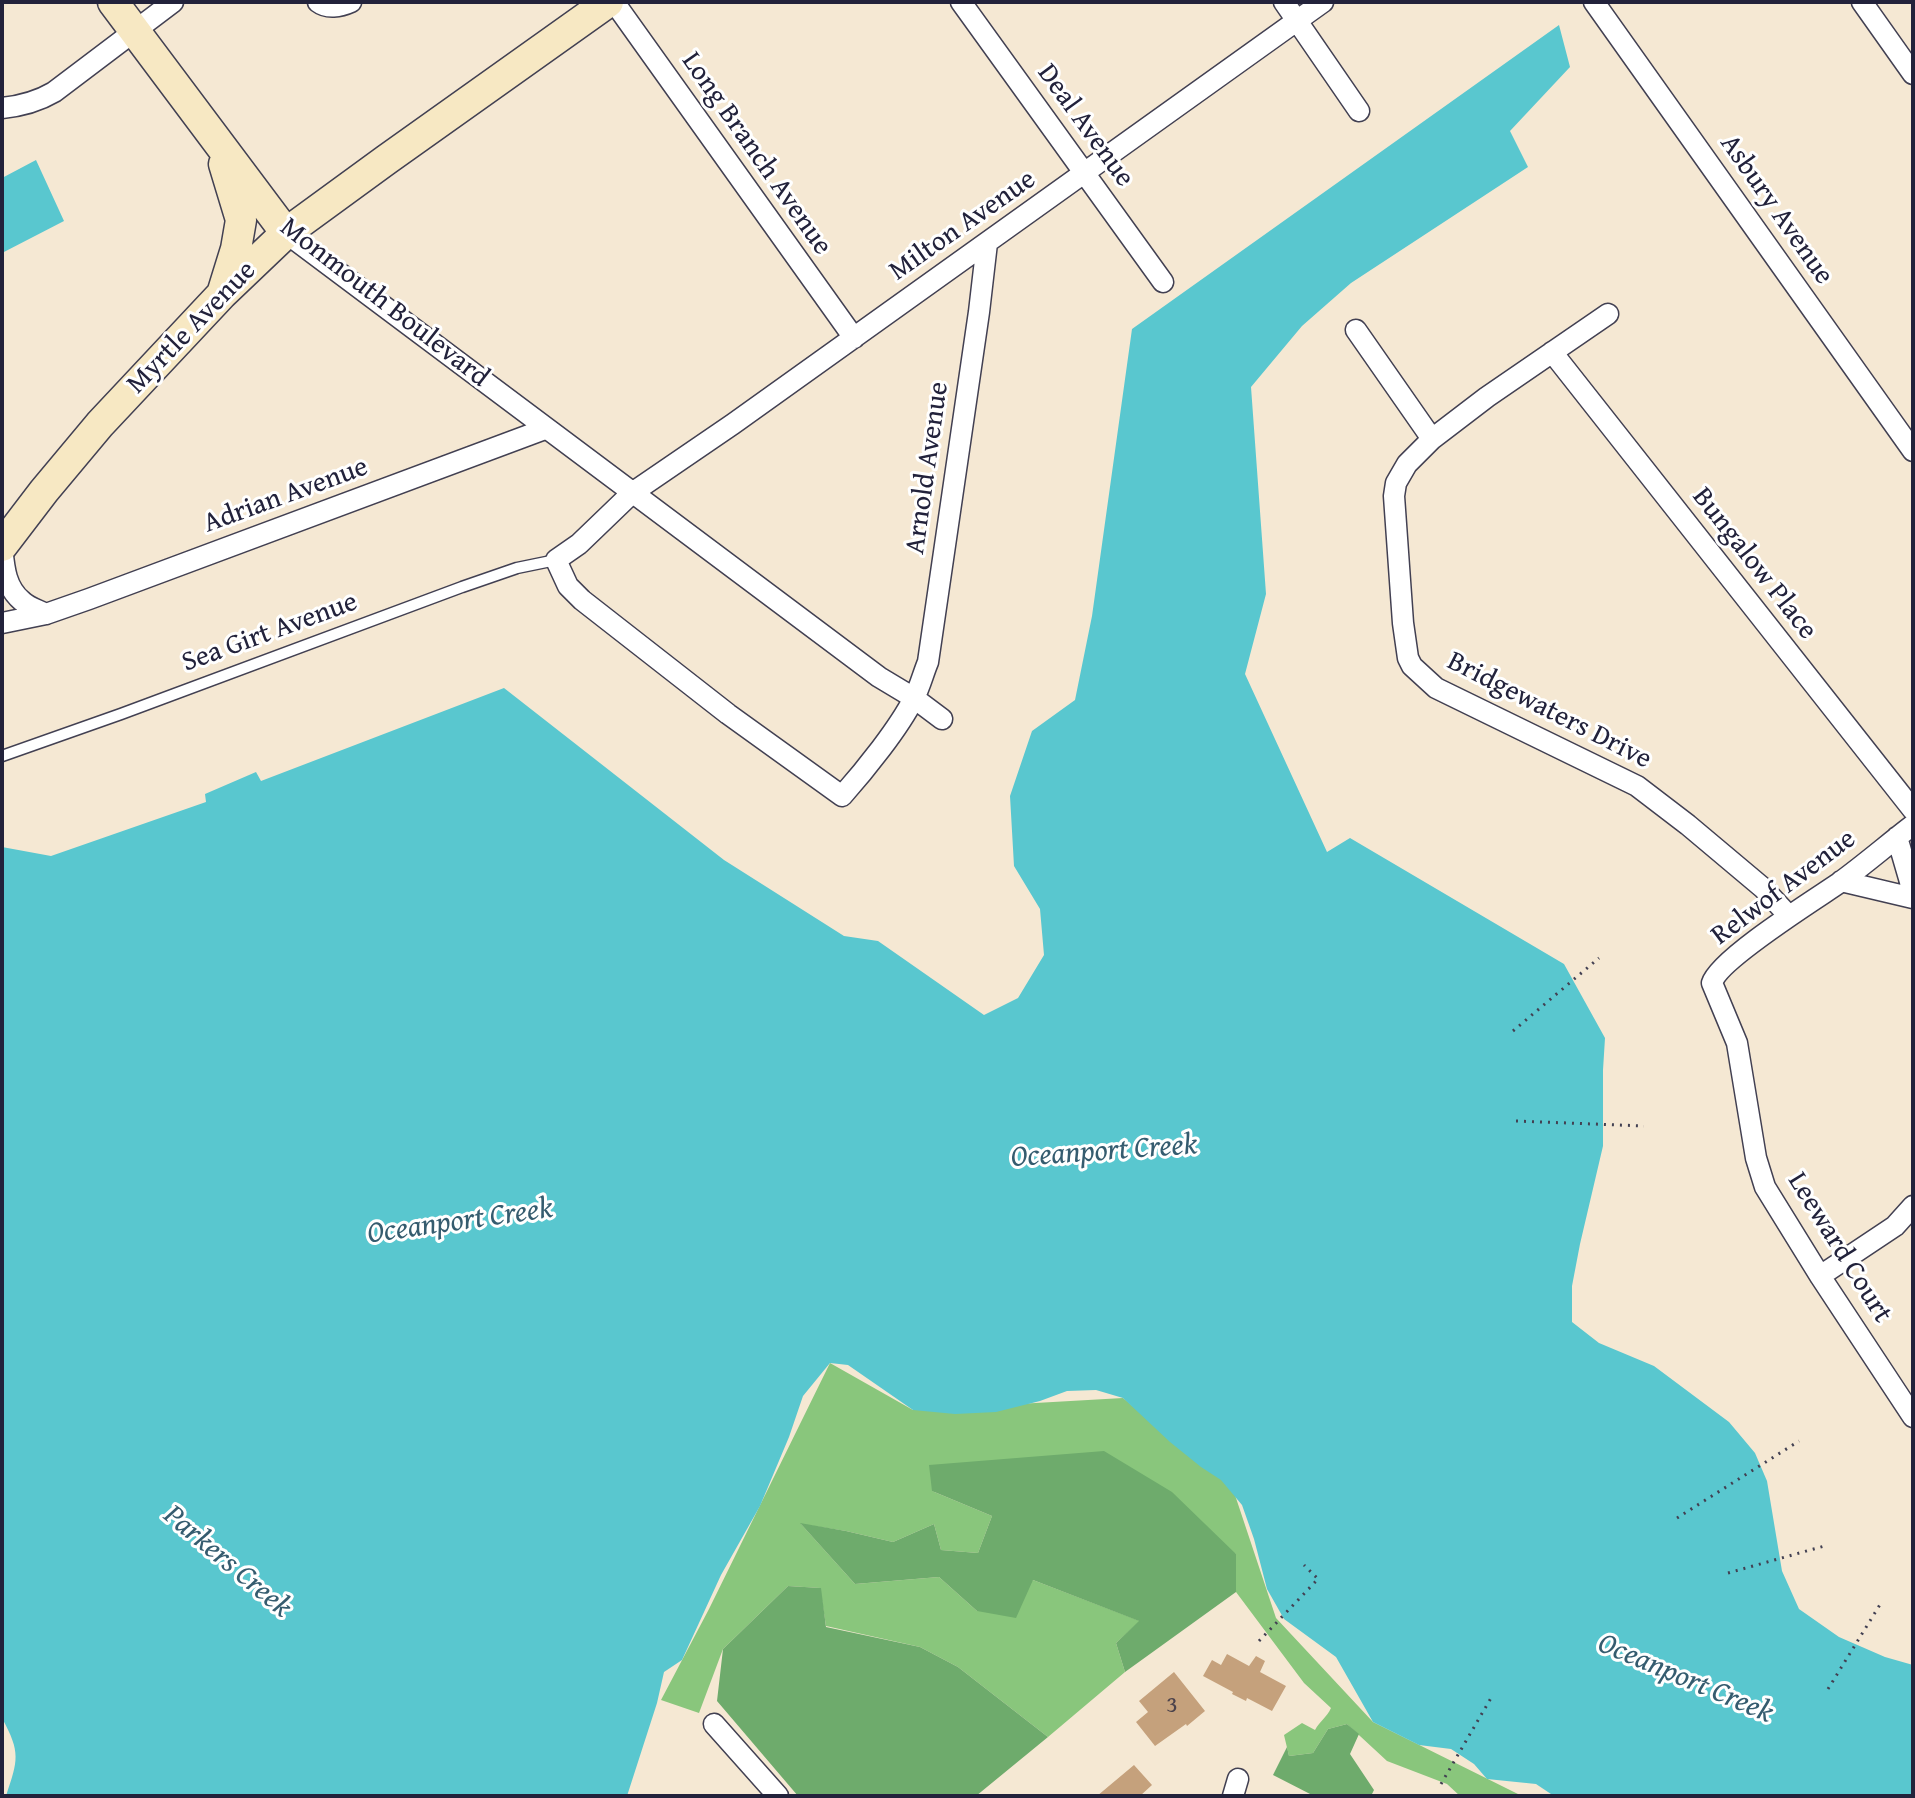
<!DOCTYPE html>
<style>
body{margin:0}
#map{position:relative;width:1915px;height:1798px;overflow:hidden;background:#f5e8d3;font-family:"Gentium Book Plus",serif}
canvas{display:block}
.frame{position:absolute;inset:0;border:4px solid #22223b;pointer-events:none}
</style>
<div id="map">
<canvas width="1915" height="1798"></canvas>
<div class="frame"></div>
</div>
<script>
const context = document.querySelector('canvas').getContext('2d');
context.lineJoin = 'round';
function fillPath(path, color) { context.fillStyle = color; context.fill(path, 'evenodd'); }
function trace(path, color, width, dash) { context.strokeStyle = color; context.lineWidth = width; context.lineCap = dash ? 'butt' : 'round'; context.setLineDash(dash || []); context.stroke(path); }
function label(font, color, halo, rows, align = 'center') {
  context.font = font + ' "Gentium Book Plus",serif'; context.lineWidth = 6; context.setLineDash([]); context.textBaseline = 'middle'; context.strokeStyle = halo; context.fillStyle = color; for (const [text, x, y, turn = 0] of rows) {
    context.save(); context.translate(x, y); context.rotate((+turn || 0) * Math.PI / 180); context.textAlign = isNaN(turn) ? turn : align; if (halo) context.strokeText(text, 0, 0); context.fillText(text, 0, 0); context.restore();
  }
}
fillPath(new Path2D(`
 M830 1363 913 1410 1123 1398 1232 1486 1276 1618 1373 1722 1522 1796H1460L1447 1784 1387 1761 1347 1724 1328 1729 1313 1753 1289 1756 1284 1735 1302 1723 1315 1730C1320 1721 1327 1717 1331 1708L1304 1683 1236 1592V1554L932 1491 992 1516 978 1553 941 1550 934 1524 893 1542 846 1531 801 1524 855 1584 939 1577 977 1611 1033 1580 1140 1621 1116 1643 1125 1672 1048 1737 958 1667 920 1647 826 1626 820 1588 788 1586 723 1649 699 1713 661 1700 709 1609Z`), '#89c67c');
fillPath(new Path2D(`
 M1104 1451 1172 1492 1236 1554V1592L1125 1672 1116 1643 1139 1621 1033 1580 1016 1618 977 1611 939 1577 855 1584 800 1523 846 1531 893 1542 934 1524 941 1550 978 1553 992 1516 932 1491 929 1465Z
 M788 1586 821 1588 826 1627 920 1647 958 1667 1048 1737 976 1796H798L717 1701 723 1649Z
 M1347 1724 1359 1734 1350 1754 1374 1790 1371 1796H1314L1273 1775 1287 1747 1289 1756 1313 1753 1328 1729Z`), '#6eab6c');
fillPath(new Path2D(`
 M1559 25 1570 67 1510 131 1528 167 1351 283 1302 326 1251 387 1266 594 1245 674 1327 852 1350 838 1564 964 1605 1038 1603 1070V1146L1580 1244 1572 1286V1322L1599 1343 1654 1366 1729 1422 1755 1453 1767 1481 1782 1571 1799 1609 1839 1637 1885 1657 1913 1665V1796H1554L1536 1784 1487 1779 1474 1764 1451 1749 1419 1745 1373 1722 1336 1657 1284 1619 1267 1589 1254 1539 1242 1505 1221 1480 1201 1467 1170 1442 1123 1398 1096 1390 1067 1391 1040 1401 996 1412 955 1414 913 1410 848 1365 830 1363 803 1396 789 1437 760 1506 721 1575 682 1660 664 1672 657 1703 627 1796H6C18 1760 21 1753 2 1718V847L51 856 206 802 205 794 256 772 261 781 504 688 724 860 844 936 878 941 984 1015 1018 998 1044 955 1040 909 1014 866 1010 796 1032 731 1075 700 1092 616 1132 329Z
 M36 160 64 221 2 253V178Z`), '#59c7cf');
fillPath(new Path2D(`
 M1227 1654 1249 1666 1256 1656 1265 1661 1260 1672 1286 1686 1272 1711 1247 1698 1246 1701 1232 1694 1233 1692 1203 1676 1212 1660 1221 1665Z
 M1174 1672 1205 1711 1187 1726 1186 1724 1155 1746 1136 1722 1148 1712 1139 1701Z
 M1134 1765 1152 1785 1140 1796H1097Z`), '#c5a17c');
const lane = new Path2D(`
 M2 756 121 714 462 587 517 568 556 560`);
const street = new Path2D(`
 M318 2C327 9 340 7 351 2
 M614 2 854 338
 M961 2 1163 282
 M1284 2 1359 111
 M1594 2 1913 451
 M1862 2 1913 74
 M2 108C22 106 37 102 54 92L173 2
 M286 233 879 677 914 698 942 719
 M987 243 979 312 928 662C923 674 920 687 914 698 899 728 865 770 842 796L728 714 582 600 568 586 556 560 579 544 632 493 733 424 1323 2
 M1608 314 1487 397 1432 439 1407 464 1396 483 1394 496 1403 623 1408 658 1412 666 1436 688 1637 786 1688 825 1763 888 1789 916
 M1356 330 1432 439
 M1552 352 1913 810
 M2 546C4 566 5 587 22 601 28 607 38 610 46 614
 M2 623 46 614 89 599 545 429
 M1913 825C1888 844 1864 865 1839 883 1814 900 1718 960 1712 983L1737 1043 1756 1158 1765 1187 1820 1276 1913 1417
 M1897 837 1913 892
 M1841 881 1913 898
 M1820 1276 1895 1226 1913 1206
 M714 1724 778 1796
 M1233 1796 1238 1779`);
const secondary = new Path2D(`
 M113 2 286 233
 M223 291 236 249 241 220 224 164
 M2 546 44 491 100 424 222 294 286 233 386 160 608 2`);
trace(lane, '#424052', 13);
trace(street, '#424052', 23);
trace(secondary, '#424052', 33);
trace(new Path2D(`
 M1513 1031 1599 958
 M1516 1121 1644 1126
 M1677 1518 1799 1441
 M1728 1573 1828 1545
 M1259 1641 1318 1579 1304 1565
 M1828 1689 1881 1603
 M1441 1784 1491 1698`), '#424052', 3, [2, 6]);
trace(lane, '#fff', 10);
trace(street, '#fff', 20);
trace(secondary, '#f7e8c3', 30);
label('24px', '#4b424b', null, [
 ["3",1172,1706]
]);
label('28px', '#22223b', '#fff', [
 ["Deal Avenue",1085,126,54],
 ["Long Branch Avenue",756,154,55],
 ["Asbury Avenue",1776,210,55],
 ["Milton Avenue",963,226,-35],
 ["Monmouth Boulevard",384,303,38],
 ["Myrtle Avenue",192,328,-46],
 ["Arnold Avenue",928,468,-82],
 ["Adrian Avenue",286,496,-20],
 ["Bungalow Place",1754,564,52],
 ["Sea Girt Avenue",270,633,-20],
 ["Bridgewaters Drive",1549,711,27],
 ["Relwof Avenue",1784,888,-37],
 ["Leeward Court",1839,1248,58]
]);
label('italic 30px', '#355c6f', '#fff', [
 ["Oceanport Creek",1104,1152,-4],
 ["Oceanport Creek",460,1222,-8],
 ["Parkers Creek",227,1562,40],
 ["Oceanport Creek",1685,1679,23]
]);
</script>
